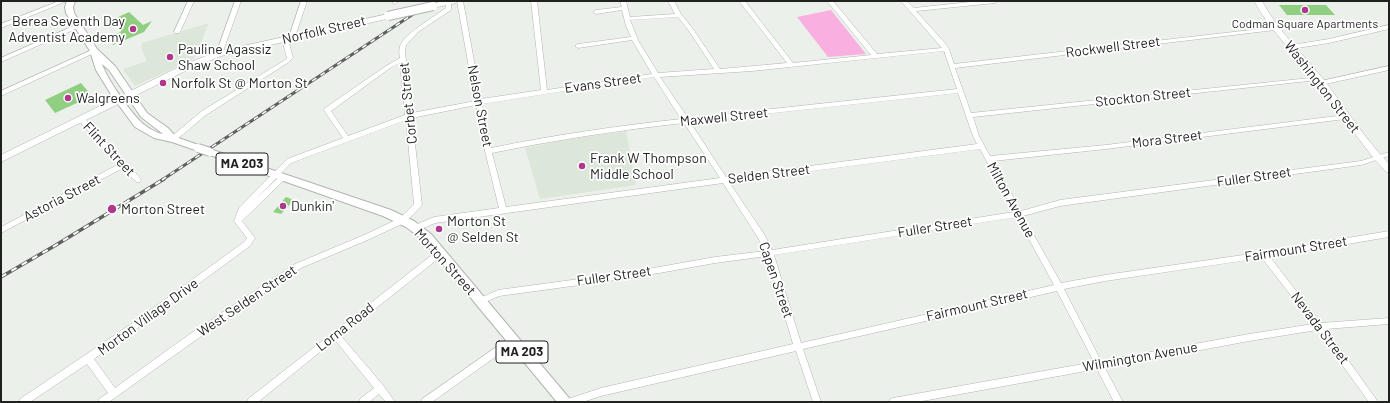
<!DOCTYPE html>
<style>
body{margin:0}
#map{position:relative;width:1390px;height:403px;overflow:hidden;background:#ebf0ea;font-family:Barlow,sans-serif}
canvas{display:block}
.frame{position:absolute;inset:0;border:2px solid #1f211f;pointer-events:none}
</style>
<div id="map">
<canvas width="1390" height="403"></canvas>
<div class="frame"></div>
</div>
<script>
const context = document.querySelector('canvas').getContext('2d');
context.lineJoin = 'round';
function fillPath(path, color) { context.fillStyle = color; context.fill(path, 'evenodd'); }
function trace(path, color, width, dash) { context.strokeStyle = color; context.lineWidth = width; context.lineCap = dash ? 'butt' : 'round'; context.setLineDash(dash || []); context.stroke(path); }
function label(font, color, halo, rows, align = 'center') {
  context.font = font + ' Barlow,sans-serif'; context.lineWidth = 3.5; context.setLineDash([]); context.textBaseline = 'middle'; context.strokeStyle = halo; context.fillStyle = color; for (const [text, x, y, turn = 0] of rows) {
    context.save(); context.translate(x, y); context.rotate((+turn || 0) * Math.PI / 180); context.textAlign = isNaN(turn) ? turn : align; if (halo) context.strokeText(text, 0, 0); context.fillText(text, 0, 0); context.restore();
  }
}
fillPath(new Path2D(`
 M209 23 194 59 135 86 123 69 147 61 141 48 142 43Z
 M626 131 636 185 540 199 525 148 564 140Z`), '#dce6d9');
fillPath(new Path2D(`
 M831 10 866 54 828 57 797 17Z`), '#f9b0e0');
fillPath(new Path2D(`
 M1279 5H1326L1335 15H1287Z
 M129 12 143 25 152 21 144 32 113 45 108 37 121 32 114 19Z
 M81 83 92 96 55 113 45 100Z
 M286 197 294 200 281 214 273 212Z`), '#90ce81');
const minor = new Path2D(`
 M59 1H67L1 28V24Z
 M188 1H194L180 32 179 33H175L174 32Z
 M235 1H241L222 54 219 56 217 55 216 54Z
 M301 1H307L295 37 292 39 290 38 289 37Z
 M392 1H398V2L395 4 393 3Z
 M446 1 451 2V10L418 32 406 45 405 52 412 113 475 101 457 1H463L481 99 541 90 531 1H537L547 90 652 74 632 40 578 48 575 46 578 44 631 37 626 26 622 10 596 14 593 12 596 10 622 7 620 1H626L630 17 675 14 668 1H674L681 14 693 29 720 69 787 63 739 1H745L793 63 871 55 827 1H833L877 54 942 48 901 1H907L914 8 979 1H998L995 3 916 11 944 42 949 49 954 64 1277 27V29L1275 30 955 68 971 113 1320 77 1321 78 1318 80 973 117 979 136 990 156 1106 145 1345 115H1347L1348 117 1345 119 1106 149 993 161 1021 211 1060 200 1361 161 1389 152V156L1361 165 1060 206 1023 216 1061 283 1105 275 1264 252 1389 231V237L1270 257 1321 323 1389 318V324L1326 329 1378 402H1369L1317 330 1249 341 1105 368 1123 402H1114L1097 369 917 402H889L890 399 893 398 1094 362 1057 291 803 349 821 402H813L796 351 601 396 583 402H567L568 399 601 388 793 344 767 256 715 263 631 278 499 296 481 304 478 303 477 301 478 299 498 290 631 272 715 257 765 251 758 238 723 183 435 223 419 230H413L412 228 413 226 434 217 499 208 485 151 476 105 412 118 422 205 406 222 370 239 301 268 193 342 109 402H98L99 399 108 393 87 364 30 402H19L20 399 134 322 244 242 247 238 234 221 239 208 287 159 343 138 325 112 324 110 325 108 386 66 400 58C399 54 399 50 400 46 404 34 435 16 446 8ZM678 17 689 31 714 69 658 73 639 42 630 20ZM944 51 957 89 688 118 660 77 752 71ZM400 63 405 115 348 136 331 111 390 68ZM654 77 681 119C617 126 554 135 491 148L482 104ZM958 93 973 136 977 144 726 177 690 122ZM406 120 414 204 400 218 364 235 295 264 187 336 115 388 94 359 167 307 250 246 255 238 242 221 285 179 286 177 285 175H281L257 198 291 163ZM684 123 720 178 506 207 492 153C555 140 620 130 684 123ZM980 149 1014 212 772 250 764 234 729 182ZM1017 217 1054 285 801 343 774 255ZM1262 258 1313 324 1249 334 1101 361 1064 289 1105 281Z
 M78 24 81 26 80 27 1 62V58Z
 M1389 25V29L1329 43 1291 49 1288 47 1291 45 1329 39Z
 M285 37 288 39 293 58 289 62 206 115 175 141H171L170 139 171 137 202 111 285 60 287 58 282 39Z
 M94 49 96 50V52L1 96V91Z
 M1389 66V70L1321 85 1318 83 1321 81Z
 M79 117H83L140 178 141 180 140 182H136L123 168 1 233V227L119 164 79 121 78 119Z
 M440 250 443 251 444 253 443 255 341 336 383 385 395 402H386L379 394 369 402H359L360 399 374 388 335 340 258 402H247L248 399 437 251Z
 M512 336 515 337 516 340 515 343 432 402H421L422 399Z`);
const major = new Path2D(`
 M445 1H458L456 3 433 8 429 6 430 4Z
 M1254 1H1262C1278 31 1303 54 1324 80 1346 108 1364 138 1389 164V173L1386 172C1361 145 1342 114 1319 85 1298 57 1272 33 1254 1Z
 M388 14 392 16 391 18 221 56 187 70 1 162V155L181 66 216 52Z`);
const highway = new Path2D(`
 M67 1H75L73 7 74 13 97 49 115 66 147 113 168 128 176 137 201 146 203 148 201 150 198 151 172 142 154 138 135 127 112 96 96 70 90 51 66 13 65 7ZM102 64 109 70 141 117 163 134C156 133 146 127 141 122 129 110 107 79 102 64Z
 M210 149 391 210 414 221 431 234 569 398 571 402H557L423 240 406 227 383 216 207 154 205 152Z`);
trace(minor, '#b0b5af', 1);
trace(major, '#b0b5af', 1);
trace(highway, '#b0b5af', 2);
fillPath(minor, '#fff');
fillPath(major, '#fff');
fillPath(highway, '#fff');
const railFar1 = new Path2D(`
 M162 180 433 1`);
const rail = new Path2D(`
 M1 277 56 245 164 179`);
trace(railFar1, '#5e615d', 3);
trace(rail, '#5e615d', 3.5);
trace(railFar1, '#fff', 1.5, [5]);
trace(rail, '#fff', 2, [6]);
const majorBridge = new Path2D(`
 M388 16 433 6`);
const highwayBridge = new Path2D(`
 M198 148 210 152`);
trace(majorBridge, '#b0b5af', 10, []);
trace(highwayBridge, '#b0b5af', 10, []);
trace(majorBridge, '#fff', 8);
trace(highwayBridge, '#fff', 8);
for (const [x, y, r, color] of [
 [1305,10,4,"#af388f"],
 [133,29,4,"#af388f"],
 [170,57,4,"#af388f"],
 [163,83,4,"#af388f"],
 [68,98,4,"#af388f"],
 [582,166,4,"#af388f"],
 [283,206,4,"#af388f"],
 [112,209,5,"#af388f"],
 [439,229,4,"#af388f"]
]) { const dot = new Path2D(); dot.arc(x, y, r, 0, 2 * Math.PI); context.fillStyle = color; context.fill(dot); trace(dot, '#fff', 1.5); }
label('12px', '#1f211f', '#fff', [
 ["Codman Square Apartments",1305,24]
]);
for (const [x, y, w] of [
 [242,164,52],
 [522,352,52]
]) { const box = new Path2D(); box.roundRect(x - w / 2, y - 11, w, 22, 3); context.fillStyle = '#fff'; context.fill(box); trace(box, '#1f211f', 1); }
label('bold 13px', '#1f211f', null, [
 ["MA 203",242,164],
 ["MA 203",522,352]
]);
label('14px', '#1f211f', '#fff', [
 ["Berea Seventh Day",125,21,"right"],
 ["Adventist Academy",125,37,"right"],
 ["Pauline Agassiz",178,49],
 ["Shaw School",178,65],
 ["Norfolk St @ Morton St",171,83],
 ["Walgreens",76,98],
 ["Frank W Thompson",590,158],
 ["Middle School",590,174],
 ["Dunkin'",291,206],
 ["Morton Street",121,209],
 ["Morton St",447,221],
 ["@ Selden St",447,237]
], 'left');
label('14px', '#1f211f', '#fff', [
 ["Norfolk Street",324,30,-13],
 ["Rockwell Street",1113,47,-7],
 ["Evans Street",603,83,-8],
 ["Washington Street",1322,87,52],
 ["Stockton Street",1143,97,-6],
 ["Corbet Street",408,103,-96],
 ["Nelson Street",480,106,79],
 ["Maxwell Street",724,117,-6],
 ["Mora Street",1167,139,-7],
 ["Flint Street",109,149,47],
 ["Selden Street",769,174,-7],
 ["Fuller Street",1254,177,-8],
 ["Astoria Street",62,198,-28],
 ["Milton Avenue",1011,200,61],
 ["Fuller Street",935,227,-9],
 ["Fairmount Street",1296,249,-9],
 ["Morton Street",445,262,48],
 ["Fuller Street",614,276,-8],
 ["Capen Street",776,280,71],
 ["West Selden Street",247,301,-34],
 ["Fairmount Street",977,305,-13],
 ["Morton Village Drive",148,317,-36],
 ["Lorna Road",345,327,-38],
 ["Nevada Street",1320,328,53],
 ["Wilmington Avenue",1140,357,-10]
]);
</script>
